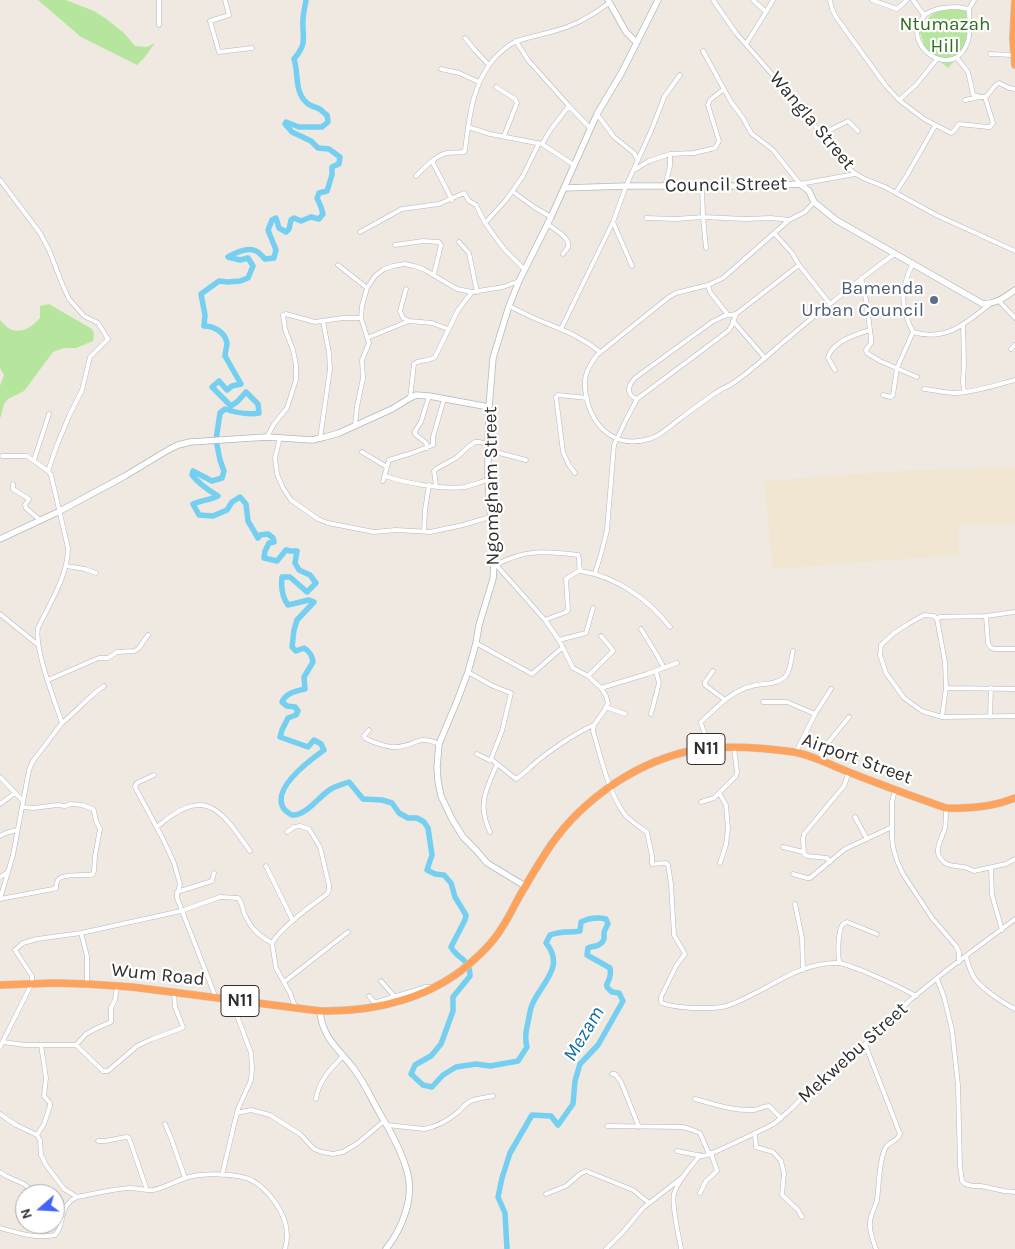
<!DOCTYPE html>
<style>
body{margin:0}
#map{position:relative;width:1015px;height:1249px;overflow:hidden;background:#efe9e1;font-family:Karla,sans-serif}
canvas{display:block}
.north{position:absolute;left:15px;top:1184px;width:50px;height:50px;box-sizing:border-box;background:#fff;border:1px solid #ababab;border-radius:50%;rotate:251deg;font-size:14px;font-weight:700;line-height:20px;text-align:center;color:#2e2e2e}
.north::after{content:'';display:block;margin:auto;width:18px;height:22px;background:#4264fb;clip-path:polygon(50% 0,100% 100%,50% 72%,0 100%)}
</style>
<div id="map">
<canvas width="1015" height="1249"></canvas>
<div class="north">N</div>
</div>
<script>
const context = document.querySelector('canvas').getContext('2d');
context.lineJoin = 'round';
function fillPath(path, color) { context.fillStyle = color; context.fill(path, 'evenodd'); }
function trace(path, color, width, dash) { context.strokeStyle = color; context.lineWidth = width; context.lineCap = dash ? 'butt' : 'round'; context.setLineDash(dash || []); context.stroke(path); }
function label(font, color, halo, rows, align = 'center') {
  context.font = font + ' Karla,sans-serif'; context.lineWidth = 4.5; context.setLineDash([]); context.textBaseline = 'middle'; context.strokeStyle = halo; context.fillStyle = color; for (const [text, x, y, turn = 0] of rows) {
    context.save(); context.translate(x, y); context.rotate((+turn || 0) * Math.PI / 180); context.textAlign = isNaN(turn) ? turn : align; if (halo) context.strokeText(text, 0, 0); context.fillText(text, 0, 0); context.restore();
  }
}
fillPath(new Path2D(`
 M1015 467V524L958 525 959 555 773 569 764 481 911 470Z`), '#f0e6d1');
fillPath(new Path2D(`
 M38 0H66L94 11 105 18 123 32 135 46 147 47 155 43 144 58 137 65 81 37Z
 M957 7 966 9 968 39 963 51 948 68 926 50 918 27 939 9Z
 M49 304 92 329 94 334 93 341 76 348H64L53 352 24 391 8 399 4 404 0 419V386L4 375 0 368V320C3 323 6 327 10 329 22 334 32 327 40 318V306Z`), '#b6e59e');
trace(new Path2D(`
 M306 0C305 7 303 14 303 20 302 39 308 42 294 59 299 74 294 92 307 103 311 107 317 107 321 110 323 112 325 114 327 115L328 122 322 127H299L286 122 285 124 292 132 311 141 318 148 329 149 340 157 339 164 332 167V175L327 191 319 193 317 198 321 207 323 214 319 219 311 217 301 221 294 218 291 220 289 229 286 232 279 228 276 218 272 220 268 230 276 250 274 258 265 259C262 256 259 252 256 251 248 247 235 253 228 257L240 260 248 258 253 266 248 278 240 281 228 282 219 281 201 294 205 315 204 326C214 326 225 332 227 343 227 347 225 352 225 356L241 384 232 386 227 390 219 381 212 387 231 406 238 401 246 392 258 404 259 413C247 415 237 413 225 409L220 413 216 440 220 460 224 471 222 478 212 481 193 471 192 475C199 484 208 490 218 496 210 500 202 500 193 504L199 515 213 516 227 510 232 502 240 497 246 504 248 521 258 538 260 535 268 534 273 538 274 542 269 543 265 551 264 558 277 561 286 550 290 551H297L295 563 299 570 310 575 316 583 307 592 290 577H282C281 586 282 597 288 605L309 600 314 602 297 620 294 630 292 647 296 651 304 648C310 652 312 655 313 662L304 677 305 689C296 691 286 693 282 702L287 706 295 707 298 711 296 715 288 718 282 730 280 737 308 747 314 740 321 744 324 750C310 760 270 789 284 809 287 812 290 815 293 815 307 815 319 796 331 789 336 786 343 784 349 782L363 799 382 800 392 803 399 813 408 818H417L424 822 428 828 432 855 427 870 435 874 444 875 451 883 455 897 466 915 465 920 451 947C458 960 470 958 470 976L453 997V1011L441 1044 431 1056 415 1065 411 1074 423 1085 432 1087 443 1075 456 1067 476 1064 490 1066 518 1061 527 1047C524 1036 527 1028 529 1017 530 1013 530 1009 532 1005 541 983 566 967 546 943L550 935C561 931 568 933 580 931L581 922C589 918 597 917 606 919L608 924C607 925 604 932 604 933 604 937 605 941 600 944 597 947 592 946 588 948L587 955 610 968C610 970 611 973 610 976 609 984 602 984 612 992L619 993 623 1001 598 1045 580 1064 575 1081 573 1104 558 1125 551 1116 532 1115 510 1153 502 1178 498 1197 505 1213 507 1249`), '#75cff0', 5.5);
const street = new Path2D(`
 M159 0V25
 M225 0 229 15 210 21 219 52 252 48
 M713 0 736 33 798 104 847 167 856 174 865 179 885 187 936 215 1015 251
 M753 0 766 12
 M830 0 832 9 836 17 886 86 899 100 924 119 951 133 953 132 959 124 988 127H990L993 123 985 97
 M872 0 897 9 907 0
 M913 0 924 15
 M957 7 969 9C969 19 971 31 968 41 955 82 905 48 920 23 922 19 923 16 926 14 935 8 946 7 957 7Z
 M969 9 974 0
 M465 38 474 49 489 65
 M516 41 528 60 569 106
 M746 44 766 12 773 0
 M703 51 731 102 743 118 751 133 773 150 800 184 855 174
 M990 54 1013 55
 M957 58 968 72 973 94 975 96H978
 M441 69 459 73 479 82
 M496 87 515 99 517 103 504 136
 M899 100 916 85 937 59
 M965 100 980 97H985C991 94 992 86 999 83L1009 88 1015 89
 M597 114 614 137 634 153 638 160
 M468 127 490 134 542 144 574 165
 M822 134 848 121 858 131
 M542 144 551 129 569 106 590 128
 M432 161 452 200
 M634 170 649 161 670 154 694 153 715 148 719 141 708 105 710 100 724 89
 M416 176C425 167 435 156 447 153 452 152 459 153 464 152L465 150C469 119 472 85 493 60 500 52 508 45 517 41 528 37 540 35 551 32 572 27 592 16 609 3
 M0 180 40 233 49 250 63 286 69 299 84 316 98 323 108 339 90 357 82 390 69 416 57 445 48 471
 M665 186 670 166V154
 M702 186 703 217 706 248
 M512 191 534 207 551 217
 M896 192 907 175 935 126
 M814 202 805 212 789 220 723 278 708 285 676 293 669 297 597 355C584 372 582 382 588 404 597 432 619 448 649 439 660 436 668 428 677 421 689 412 701 403 714 394 719 390 725 388 730 385 738 380 747 373 754 367 767 357 779 345 792 335 804 324 817 314 830 304 852 286 873 269 896 253
 M646 218 676 219 703 217 746 219 771 218 789 220
 M613 222 632 266
 M485 223 506 200 523 176 539 143
 M547 224C553 228 571 238 568 247 568 248 563 253 563 254
 M360 232 402 209 439 204 464 193 469 201 476 205 485 223 495 237 505 250 525 270
 M459 242 469 253 477 292
 M395 245 423 241 439 242 441 245 434 274
 M913 263C900 289 900 307 913 332 946 342 966 323 990 304
 M338 265 367 288
 M799 265 830 304
 M861 278 866 300 871 337V343L866 350 867 353 880 361 917 377
 M708 285 710 292 728 315
 M406 289 400 311 403 318 409 321 432 323 448 329
 M998 300 1015 318
 M509 306C517 310 525 314 534 318 559 329 578 334 600 352
 M733 321 765 358
 M963 325 964 363 963 382 964 392
 M561 329 613 222 626 186 651 131 662 103 664 97 680 75
 M367 338 409 321
 M1011 349 1015 345
 M835 370 828 358C831 342 856 334 870 330
 M924 389C935 390 946 393 956 393 976 392 996 385 1015 380
 M883 395 891 397 893 395 897 368 913 332
 M410 398 414 364C420 359 428 362 435 357L458 310 472 292 503 287 519 281
 M637 399C626 394 627 387 635 378L712 322 724 316 736 314 799 265 792 253 774 233
 M355 425 357 407 363 378 362 360 369 343 361 318 362 306 367 288 375 276 384 269 393 266 405 264 414 266 423 269 457 289 472 292
 M267 437 274 424 287 408 296 380V365L293 350 285 329 283 315 286 314 315 322 343 318H361
 M280 437 275 458 277 474 283 488 291 500 318 519 328 523 374 532 396 530 430 532 463 525 490 517
 M320 439 330 369 329 353 323 321
 M427 448 426 443 415 434V431L421 422 429 396
 M488 450 526 460
 M362 452 387 467
 M34 460 49 414
 M575 473 569 465 563 452 556 397 558 395 587 398
 M385 476C406 483 442 490 465 487 473 485 480 482 488 480
 M383 481 389 460 412 453 433 445V437L444 399
 M13 484V489L29 499 25 505 26 508 40 520
 M436 486 434 471 436 469 456 458 468 447 475 442H480L488 445
 M424 531 425 510 429 485
 M494 564 498 567 545 620 559 640 573 668 588 676 601 688 606 696 608 703 604 711 594 725 593 731C601 757 607 788 623 812 628 820 638 826 647 832L652 856V864L666 863 668 865 671 884 674 935 685 954 676 966 661 997V1001L662 1003C671 1007 682 1007 692 1008 703 1008 715 1009 726 1006 764 994 797 961 839 963 846 964 854 968 861 970 880 978 898 986 916 996
 M496 565C524 549 547 551 578 555 581 560 577 566 581 571 617 577 648 599 670 627
 M66 566 85 569 96 573
 M595 573 601 554 607 530 614 445 626 420 637 399 653 387 712 343 729 330 732 325 736 314
 M1015 612 986 616 940 617 937 619 934 616 924 615 908 624 894 633 881 645 880 655 886 673 904 698 922 711 942 717 1015 716
 M0 614 37 644
 M986 616 988 643 990 647 994 649H1015
 M937 619 945 662 946 688 942 717
 M545 620 566 612 568 610 566 579 580 570
 M641 629 657 655 664 668
 M559 640 586 633 593 608
 M476 643 532 674 563 647
 M713 671 705 682V685L725 700
 M468 672 493 686 511 693 502 731 491 759
 M588 676 613 651 612 649 601 636
 M48 680 94 660 99 658H108L117 652 135 651 139 648 148 635
 M601 688 647 674 677 663
 M946 688 1015 689
 M763 702H787L815 714
 M606 707 625 714
 M651 714 659 683 656 671
 M990 717 991 688
 M62 723C77 711 88 697 104 686
 M369 730 364 736 365 738C372 742 389 748 396 747 417 746 416 734 439 744
 M712 748C709 741 701 728 701 722 716 708 731 691 752 686 763 683 776 685 785 677 791 671 791 658 793 651
 M796 752 815 714 831 689
 M477 754 489 760 491 759 516 779C523 775 528 769 534 764 549 751 575 733 594 725
 M818 760 827 744 849 717
 M154 775 137 783 135 786 136 789 163 839 174 863 180 884C180 889 176 892 177 898L216 998
 M0 777 23 801
 M895 790 892 802V837L893 847 897 861 903 874 932 918 956 946 959 952V962
 M719 793 726 805 728 828 726 845 720 863
 M701 802 714 798 736 776 737 772 734 748
 M0 804 15 793
 M946 808C946 815 946 822 945 828 941 842 930 854 947 864 952 866 957 866 963 867 967 867 970 870 974 871L1006 864 1015 859
 M855 817 867 839
 M157 827C206 785 220 809 250 851
 M287 832 294 827 300 826 309 829 320 847 329 885V890L327 894C311 906 282 926 272 943L276 968 290 993 296 1009
 M490 832C477 804 486 790 497 764
 M0 836 6 833 17 830
 M783 847 803 852
 M830 862 827 858 807 856 804 854 803 839 804 834 844 786 849 772
 M266 866 293 921
 M991 868 992 895 1002 930
 M793 874 807 878H810L845 849 892 827
 M0 877 8 872
 M177 892 212 881 214 873
 M0 899 13 855 29 770 33 761 62 723C55 702 34 648 38 628 50 603 68 575 68 548L51 475 48 471 27 456H2
 M0 899 53 889 56 888C56 886 56 883 58 880 61 874 83 875 90 875L93 874 94 871 95 856 100 829 96 821 94 811 93 809 82 805 71 804 65 806 57 805 34 808 22 807
 M795 904 802 938 803 970
 M81 933 87 956V984
 M966 957C968 963 970 970 973 976 979 987 1003 1003 1015 1009
 M840 963C837 957 838 929 843 924 844 923 846 923 847 922L877 934
 M937 979 944 997 952 1030 958 1085 960 1166 962 1181 965 1184 973 1186H981L1004 1191 1015 1192
 M381 981 394 996
 M284 982 348 932
 M369 996 373 1001 377 1002 426 987H431
 M3 1042 25 1045H76L86 1034 97 1028 111 1022V1008L115 1000 117 986
 M865 1044 900 1134C898 1141 890 1141 886 1147 879 1158 879 1187 877 1200 875 1208 870 1215 870 1223 869 1231 873 1241 876 1249
 M76 1045 103 1071H108L137 1046 152 1039 182 1028 183 1027 175 1007 174 993
 M0 1047 32 983V976L15 950 23 943 37 939 81 933 181 911 220 897 238 898C242 902 242 907 244 913 251 929 258 935 272 943
 M612 1074H615L621 1082 639 1127
 M316 1099C318 1082 331 1068 343 1056
 M695 1099C714 1104 733 1111 754 1110 759 1109 764 1106 769 1106L781 1118
 M237 1113 251 1110 270 1115 300 1134 314 1149 322 1152 333 1154 343 1152 358 1143 384 1121
 M0 1114 16 1125 37 1135
 M165 1124 171 1138 185 1178
 M387 1125 424 1129C436 1127 447 1121 457 1113 461 1110 464 1105 469 1102 476 1098 485 1098 493 1096
 M607 1126 682 1127 690 1129 700 1133 709 1154
 M755 1133 756 1147 773 1152 781 1161 784 1173 782 1195 798 1210 802 1217
 M37 1135 44 1124 50 1106V1103L44 1096 46 1078 41 1045
 M37 1135 40 1140 41 1155 46 1165 64 1189 77 1197
 M98 1141H105L126 1137 129 1138 147 1190
 M677 1151 702 1156 708 1155 728 1146 768 1127 775 1123 791 1109 809 1091 863 1046 910 1000 947 970 1015 919
 M0 1172 6 1176 24 1184 36 1194
 M222 1175 234 1125 238 1109 251 1080 252 1068 251 1053 235 1010 233 1000
 M700 1193 706 1181 717 1171 711 1153
 M546 1194 566 1186 580 1174 586 1171 633 1190 649 1203
 M55 1207 63 1214
 M0 1228C17 1233 37 1239 55 1235 66 1224 57 1207 77 1197 94 1194 112 1189 130 1188 137 1188 145 1191 153 1190 165 1188 177 1180 189 1177 204 1173 240 1173 253 1181 262 1186 269 1194 275 1202 285 1216 290 1232 285 1249
 M606 1249 623 1232 643 1208 684 1176
 M681 1249C679 1236 671 1205 674 1194 678 1180 691 1167 700 1155`);
const secondary = new Path2D(`
 M608 0 626 32 636 42
 M564 188 626 186H762L800 184 809 191 814 202 836 220 983 304C996 304 1005 297 1015 290
 M0 539 58 512 125 476 168 450 178 445 190 442 267 437 312 440 325 437 339 433 392 409 410 398 416 395 429 396 489 407
 M525 886 487 863 476 850 463 837 452 819 441 796 438 781 437 767 439 744 457 701 468 672 476 643 479 625 493 579 494 564 488 480V445L489 407 493 358 509 306 519 281 551 217 597 114 622 72 658 0
 M320 1011C322 1038 339 1049 354 1069 364 1082 371 1098 379 1112 390 1130 401 1150 407 1171 415 1197 402 1229 386 1249`);
const highway = new Path2D(`
 M1015 0 1013 39 1015 65
 M0 985 55 983 87 984 132 987 320 1011C376 1012 434 998 476 958 486 949 496 938 503 926 511 914 517 899 525 887 531 876 538 865 545 854 575 806 628 766 685 752 720 744 759 747 794 752 812 755 833 766 851 773 882 785 914 797 946 808 970 809 993 807 1015 798`);
trace(street, '#b4b7c1', 5);
trace(secondary, '#b4b7c1', 7);
trace(highway, '#c9c9c9', 8);
trace(street, '#fff', 4);
trace(secondary, '#fff', 5.5);
trace(highway, '#ffa35c', 7);
for (const [x, y, r, color] of [
 [934,300,5,"#5c6f8a"]
]) { const dot = new Path2D(); dot.arc(x, y, r, 0, 2 * Math.PI); context.fillStyle = color; context.fill(dot); trace(dot, '#fff', 2); }
for (const [x, y, w] of [
 [706,749,38],
 [240,1001,38]
]) { const box = new Path2D(); box.roundRect(x - w / 2, y - 15.5, w, 31, 4); context.fillStyle = '#fff'; context.fill(box); trace(box, '#2e2e2e', 1); }
label('bold 18px', '#2e2e2e', null, [
 ["N11",706,749],
 ["N11",240,1001]
]);
label('19px', '#2c6e1b', '#fff', [
 ["Ntumazah",945,25],
 ["Hill",945,47]
]);
label('19px', '#2e2e2e', '#fff', [
 ["Wangla Street",812,121,50],
 ["Council Street",726,185,-1],
 ["Ngomgham Street",492,486,-91],
 ["Airport Street",857,759,20],
 ["Wum Road",158,975,6],
 ["Mekwebu Street",853,1053,-42]
]);
label('19px', '#4e5e75', '#fff', [
 ["Bamenda",924,289],
 ["Urban Council",924,311]
], 'right');
label('italic 20px', '#0d6fa3', '#fff', [
 ["Mezam",584,1034,-59]
]);
</script>
